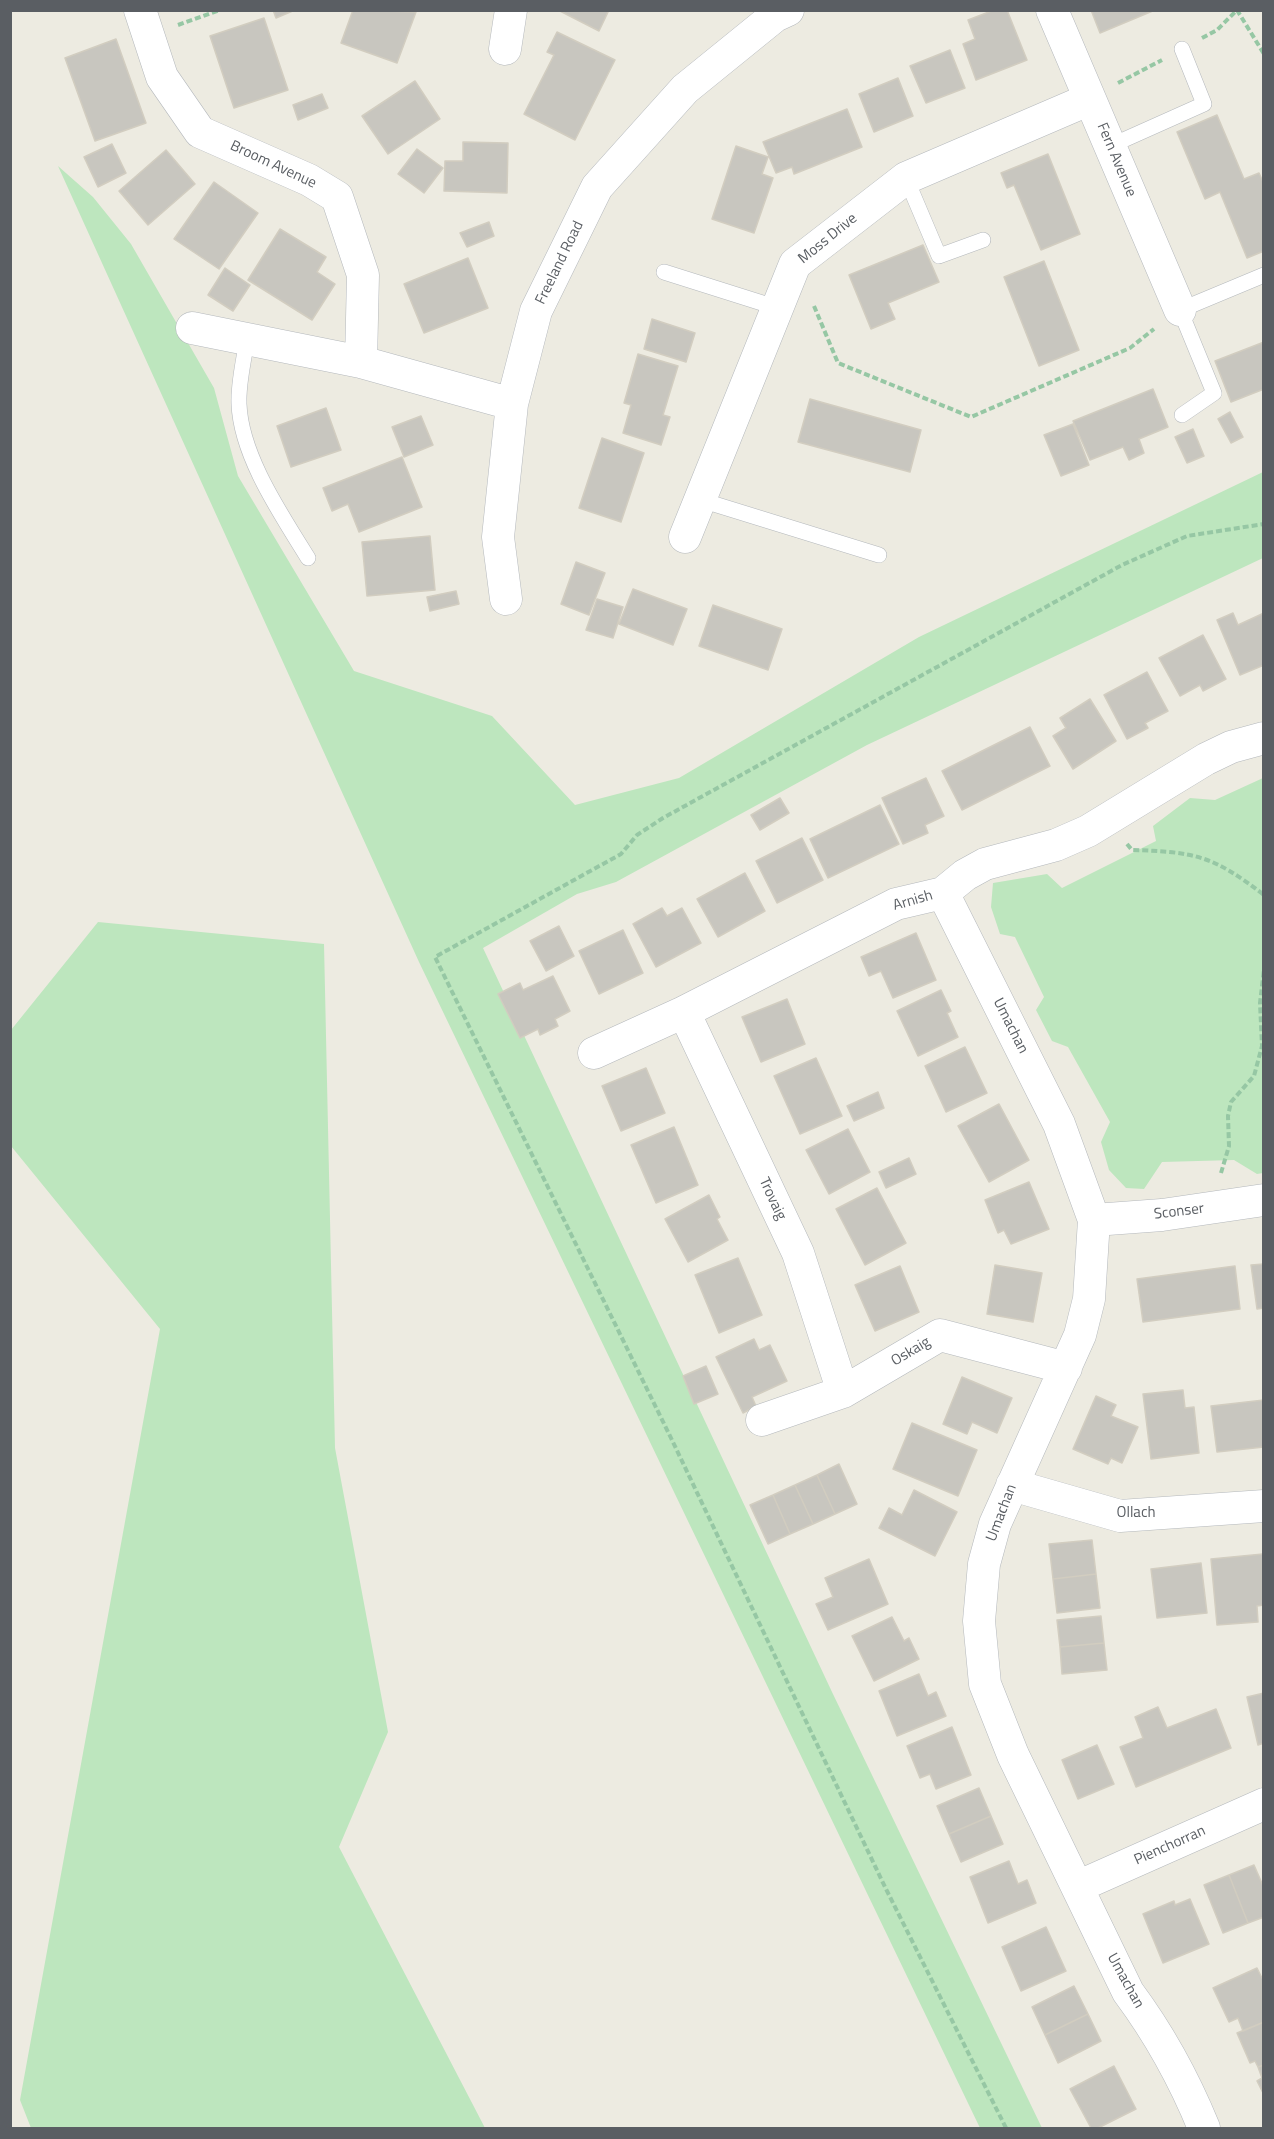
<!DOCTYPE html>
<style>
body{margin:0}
#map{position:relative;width:1274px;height:2139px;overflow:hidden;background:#edebe1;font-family:"Titillium Web",sans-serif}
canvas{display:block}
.frame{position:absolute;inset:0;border:12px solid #5a5e63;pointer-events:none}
</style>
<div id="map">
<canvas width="1274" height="2139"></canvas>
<div class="frame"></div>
</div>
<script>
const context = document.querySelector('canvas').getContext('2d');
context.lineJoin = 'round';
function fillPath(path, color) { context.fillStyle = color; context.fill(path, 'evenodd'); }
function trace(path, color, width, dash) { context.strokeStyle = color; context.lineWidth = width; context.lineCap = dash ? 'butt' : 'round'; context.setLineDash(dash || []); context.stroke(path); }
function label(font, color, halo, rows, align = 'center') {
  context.font = font + ' "Titillium Web",sans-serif'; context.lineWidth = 6; context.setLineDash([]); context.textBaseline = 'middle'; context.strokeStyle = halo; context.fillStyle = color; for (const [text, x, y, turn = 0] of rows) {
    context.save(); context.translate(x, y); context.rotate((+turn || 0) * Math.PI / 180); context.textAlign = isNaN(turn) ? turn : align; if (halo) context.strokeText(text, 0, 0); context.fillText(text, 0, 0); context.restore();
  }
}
fillPath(new Path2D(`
 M58 166 93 197 131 244 214 388 238 476 354 671 492 716 575 805 679 778 919 637 1263 472V558L867 745 616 882 577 894 483 948 832 1692 1042 2128H980L419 962Z
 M1263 778V1173L1257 1174 1234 1160 1162 1162 1144 1189 1126 1188 1109 1170 1101 1142 1110 1122 1068 1047 1052 1041 1036 1010 1044 997 1015 937 1000 934 991 907 993 883 1047 874 1062 888 1156 841 1153 826 1190 798 1215 800Z
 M98 922 324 944 335 1448 388 1732 339 1847 485 2128H31L20 2100 160 1329 11 1146V1030Z`), '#bde6be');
const building = new Path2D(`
 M273 10H295L276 18Z
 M353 10 416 12 397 63 341 43Z
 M558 10H609L599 31Z
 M994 10H1007L1027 60 976 80 963 44 975 39 968 20Z
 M1091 10H1155L1100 33Z
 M264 18 288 90 234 108 210 36Z
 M557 32 615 60 575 140 524 114 554 55 547 52Z
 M116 39 146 123 95 141 65 58Z
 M950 50 965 88 926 103 910 66Z
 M898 78 913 116 874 132 859 94Z
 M415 81 440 119 388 154 362 116Z
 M322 94 328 108 298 120 293 105Z
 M847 109 862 147 794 174 792 167 776 173 763 142Z
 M1217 115 1244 179 1259 173 1264 184V251L1247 258 1220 192 1205 199 1177 132Z
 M463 142 508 143 507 193 444 191 445 161H463Z
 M112 144 126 173 98 187 84 157Z
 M736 146 768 157 762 174 773 178 754 233 712 219Z
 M417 149 443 168 424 193 398 174Z
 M166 150 195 184 148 225 119 191Z
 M1048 154 1080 234 1041 250 1014 185 1007 188 1001 173Z
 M214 182 258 213 219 269 174 239Z
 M489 222 494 236 467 247 460 233Z
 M280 229 326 257 317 272 335 284 312 320 248 280Z
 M923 245 939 282 888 303 895 319 871 329 849 275Z
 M468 258 488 308 424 333 404 284Z
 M1044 261 1079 350 1039 366 1004 277Z
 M225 268 250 285 233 311 208 295Z
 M652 319 695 333 686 362 644 349Z
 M1264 342V389L1231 402 1215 361Z
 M638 354 678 366 663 415 670 417 661 445 623 433 631 405 624 403Z
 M1153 389 1168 427 1139 439 1144 453 1129 460 1123 447 1090 460 1073 421Z
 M810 399 921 430 910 472 798 442Z
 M326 408 341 450 291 467 277 426Z
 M1230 412 1243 437 1231 443 1218 419Z
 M421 416 433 445 404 457 392 427Z
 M1073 424 1089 465 1061 476 1044 435Z
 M1193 429 1204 456 1187 463 1175 437Z
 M602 438 644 453 621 522 579 508Z
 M402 457 422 507 359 532 348 504 332 511 323 488Z
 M430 536 435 590 367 596 362 542Z
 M576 562 605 573 589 615 561 604Z
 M633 589 687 609 673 645 619 624Z
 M456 591 459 604 430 611 427 597Z
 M597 599 623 607 613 638 586 630Z
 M713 605 782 629 768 670 699 646Z
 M1233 613 1238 625 1264 613V665L1240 675 1217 620Z
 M1203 635 1226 679 1203 691 1200 685 1180 696 1159 658Z
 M1147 672 1168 711 1145 723 1148 728 1127 739 1104 695Z
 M1090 699 1116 741 1073 769 1053 736 1066 728 1060 718Z
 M1030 727 1050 766 962 810 942 771Z
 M926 778 944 816 925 825 928 833 903 844 882 798Z
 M780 798 789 813 760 830 751 815Z
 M880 805 899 844 828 878 810 839Z
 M802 838 823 880 777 903 756 861Z
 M745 873 765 911 718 937 697 899Z
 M662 908 667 916 682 908 701 943 656 967 633 924Z
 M559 926 574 956 546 971 530 941Z
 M623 930 643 973 599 994 579 951Z
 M916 933 936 980 893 998 881 971 869 976 861 957Z
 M553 976 570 1011 555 1019 558 1026 540 1035 538 1029 520 1038 498 994 520 983 523 990Z
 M941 990 951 1011 947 1013 958 1037 918 1056 897 1011Z
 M787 999 805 1044 761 1062 742 1017Z
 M965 1047 987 1093 946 1112 925 1066Z
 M816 1058 842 1116 800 1134 774 1076Z
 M646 1068 665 1113 621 1131 602 1086Z
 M878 1092 884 1108 854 1121 847 1106Z
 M999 1104 1029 1160 989 1182 958 1126Z
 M674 1127 698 1185 656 1203 631 1145Z
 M848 1129 870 1172 829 1194 806 1150Z
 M909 1158 916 1174 886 1188 879 1172Z
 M1029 1182 1049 1229 1011 1244 1004 1230 998 1233 985 1200Z
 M877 1188 906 1243 865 1265 836 1209Z
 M709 1195 720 1217 717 1219 728 1240 688 1262 665 1219Z
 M738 1258 762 1315 719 1333 695 1275Z
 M1264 1264V1308L1257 1309 1251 1265Z
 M995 1265 1042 1273 1033 1322 987 1314Z
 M900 1266 919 1312 875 1331 855 1285Z
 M1235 1266 1240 1309 1143 1322 1137 1279Z
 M754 1339 759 1350 770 1345 787 1381 752 1397 756 1406 743 1413 716 1357Z
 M706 1366 718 1394 694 1404 683 1376Z
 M962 1377 1012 1398 997 1433 972 1422 967 1434 943 1424Z
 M1183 1390 1185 1408 1194 1407 1199 1453 1151 1459 1143 1394Z
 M1096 1396 1116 1405 1111 1416 1138 1427 1122 1463 1111 1458 1108 1464 1073 1449Z
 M1264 1400V1447L1217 1452 1211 1406Z
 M912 1423 977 1450 958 1496 893 1469Z
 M839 1464 857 1504 835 1514 817 1475Z
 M817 1475 835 1514 813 1524 795 1485Z
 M795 1485 813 1524 790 1534 773 1495Z
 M914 1490 957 1512 935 1556 879 1528 889 1508 902 1515Z
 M773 1495 790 1534 768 1544 750 1505Z
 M1092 1540 1096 1574 1053 1579 1049 1544Z
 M1263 1554 1264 1605 1257 1606 1258 1622 1217 1625 1211 1559Z
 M869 1559 888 1604 828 1630 816 1604 833 1597 825 1578Z
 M1201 1563 1207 1613 1157 1618 1151 1569Z
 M1096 1574 1100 1608 1057 1613 1053 1579Z
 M1101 1616 1104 1643 1060 1647 1057 1620Z
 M892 1617 904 1641 909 1638 919 1659 874 1681 852 1636Z
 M1104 1643 1107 1670 1062 1674 1060 1647Z
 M919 1674 928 1696 936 1692 946 1716 897 1736 879 1691Z
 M1264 1693V1743L1258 1745 1247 1697Z
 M1158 1707 1167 1728 1216 1709 1231 1748 1136 1787 1120 1747 1143 1738 1135 1717Z
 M952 1727 971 1775 936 1789 930 1774 920 1778 907 1746Z
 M1097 1745 1114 1784 1078 1799 1062 1760Z
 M979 1788 991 1816 949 1834 937 1806Z
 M991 1816 1003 1844 961 1862 949 1834Z
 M1009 1861 1018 1884 1027 1880 1036 1903 988 1923 970 1877Z
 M1254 1865 1264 1888V1917L1248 1923 1229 1875Z
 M1229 1875 1248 1923 1223 1933 1204 1885Z
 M1190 1899 1209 1944 1163 1963 1143 1914 1174 1901 1175 1905Z
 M1046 1927 1066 1971 1021 1991 1002 1947Z
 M1257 1968 1264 1982V2022L1243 2031 1238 2018 1229 2022 1213 1988Z
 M1074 1986 1088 2014 1045 2035 1032 2007Z
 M1088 2014 1101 2041 1058 2063 1045 2035Z
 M1264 2022V2065L1258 2067 1255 2061 1250 2063 1237 2033Z
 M1264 2065V2095L1257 2081 1262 2078 1258 2067Z
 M1114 2066 1136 2109 1098 2128H1091L1070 2089Z`);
fillPath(building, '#c8c6bf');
trace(building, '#d2cdc0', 1.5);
const service = new Path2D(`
 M1110 146 1204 104 1182 49
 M906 178 939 256 983 240
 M664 272 778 308
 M247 339C244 360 238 383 239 404 241 456 281 514 308 558
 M1182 415 1214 393 1180 310 1264 275
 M701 500 879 555`);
const minor = new Path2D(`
 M140 10 162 77 200 132 309 180 337 197 363 275 361 362 512 404
 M1052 10 1180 310
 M505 49 511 10
 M192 328 361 362
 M685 537 795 264 906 178 1090 99
 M506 599 498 537 512 404 536 311 597 187 685 89 775 16 788 10
 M943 893 1059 1124 1094 1220 1089 1299 1080 1335 995 1524 984 1564 979 1621 985 1684 1013 1755 1128 1992C1160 2035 1184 2079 1204 2128
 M684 1012 798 1253 843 1392
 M594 1053 684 1012 896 904 943 893 965 875 985 864 1056 845 1088 831 1206 759 1231 747 1264 738
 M1094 1220 1162 1215 1264 1200
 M762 1420 843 1392 940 1335 1066 1368
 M1012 1485 1120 1516 1264 1506
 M1077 1887 1264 1804`);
trace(service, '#b4b8bc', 16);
trace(minor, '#b4b8bc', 33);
trace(new Path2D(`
 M178 25 220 10
 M1202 38 1217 30 1237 10 1264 54
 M1118 83 1162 60
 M814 306 838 363 971 417 1130 348 1154 329
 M1127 844 1132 850C1195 852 1212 855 1264 895
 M1221 1173 1229 1146 1228 1116 1231 1102 1254 1076 1262 1046 1260 1003 1264 969
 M1006 2128 885 1887 671 1438 435 957 621 854 637 835 663 818 1122 565 1187 536 1264 524`), '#96c7a4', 4, [6, 3]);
trace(service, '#fff', 15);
trace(minor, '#fff', 32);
label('15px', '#5a5e63', '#fff', [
 ["Fern Avenue",1116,160,67],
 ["Broom Avenue",273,165,25],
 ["Moss Drive",828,239,-39],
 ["Freeland Road",560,263,-64],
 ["Arnish",913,901,-16],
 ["Umachan",1010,1026,63],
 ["Trovaig",772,1199,65],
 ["Sconser",1179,1212,-7],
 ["Oskaig",911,1352,-31],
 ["Umachan",1002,1513,-69],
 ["Ollach",1136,1513],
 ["Pienchorran",1170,1846,-24],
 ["Umachan",1125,1981,61]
]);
</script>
